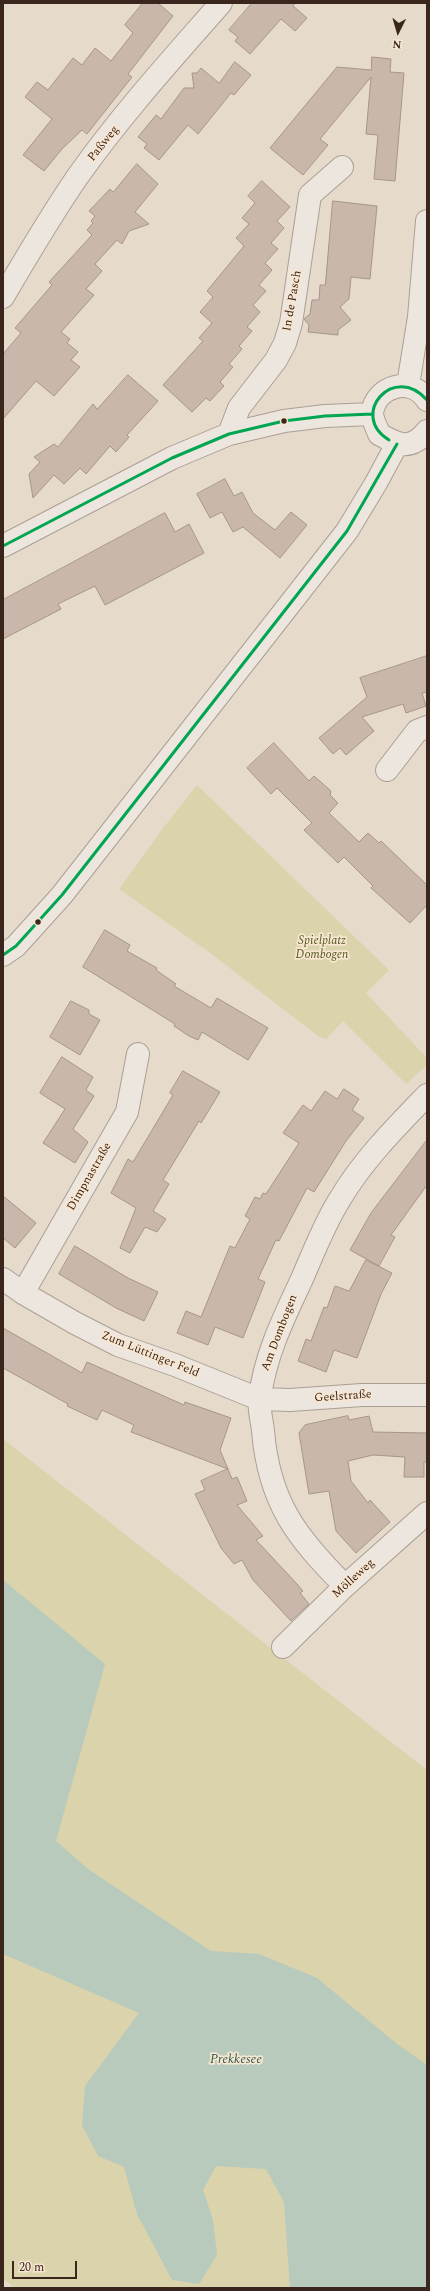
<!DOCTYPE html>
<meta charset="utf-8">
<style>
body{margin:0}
#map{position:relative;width:430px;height:2291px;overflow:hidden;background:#e6dacb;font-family:Spectral,serif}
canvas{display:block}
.frame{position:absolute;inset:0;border:4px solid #3a261c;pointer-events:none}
.north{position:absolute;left:378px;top:12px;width:40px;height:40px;-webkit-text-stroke:3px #f8e6d0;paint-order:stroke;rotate:185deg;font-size:11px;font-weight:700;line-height:16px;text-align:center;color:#3a261c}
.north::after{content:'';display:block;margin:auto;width:14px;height:18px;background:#3a261c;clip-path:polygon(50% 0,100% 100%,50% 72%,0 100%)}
.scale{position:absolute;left:12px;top:2261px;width:65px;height:18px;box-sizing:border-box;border:2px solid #3a261c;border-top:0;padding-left:5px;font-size:12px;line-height:14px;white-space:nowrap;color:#3a261c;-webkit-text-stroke:3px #f8e6d0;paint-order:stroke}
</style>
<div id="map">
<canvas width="430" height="2291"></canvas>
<div class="frame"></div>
<div class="north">N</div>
<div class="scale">20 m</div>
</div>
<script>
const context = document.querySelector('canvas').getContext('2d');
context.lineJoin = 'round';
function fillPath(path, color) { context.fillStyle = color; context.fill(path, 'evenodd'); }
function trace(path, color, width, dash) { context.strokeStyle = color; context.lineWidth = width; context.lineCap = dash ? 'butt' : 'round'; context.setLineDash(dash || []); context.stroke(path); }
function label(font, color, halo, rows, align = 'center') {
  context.font = font + ' Spectral,serif'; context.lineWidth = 3.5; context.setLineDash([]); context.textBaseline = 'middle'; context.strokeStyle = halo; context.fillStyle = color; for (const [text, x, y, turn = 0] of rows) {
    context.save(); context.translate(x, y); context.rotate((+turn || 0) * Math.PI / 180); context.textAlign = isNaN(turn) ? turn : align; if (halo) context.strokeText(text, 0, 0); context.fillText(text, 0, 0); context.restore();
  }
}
fillPath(new Path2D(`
 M197 785 389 970 366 993 427 1058V1065L406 1084 343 1021 326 1039 318 1036 209 952 119 889 164 827Z
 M3 1439 427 1770V2288H15L3 2279Z`), '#dad3ac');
fillPath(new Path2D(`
 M3 1580 105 1664 56 1841 88 1869 211 1951 259 1954 317 1978 397 2044 427 2065V2288H290L284 2202 266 2169 216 2166 203 2190 213 2220 217 2255 199 2284 172 2280 137 2214 124 2167 98 2156 82 2125 85 2086 139 2013 3 1954Z`), '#b7cabc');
const building = new Path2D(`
 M143 3H158L173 16 128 74 132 77 87 134 82 130 62 149 44 171 23 155 52 119 25 97 37 82 48 90 73 58 82 65 95 48 111 61 133 33 125 25Z
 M252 3H295L293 6 307 18 295 31 281 19 250 54 235 41 238 37 229 30Z
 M372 57 391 59 390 72 404 73 395 181 374 179 378 135 366 134 371 77 320 139 328 145 303 175 270 148 337 67 371 70Z
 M235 62 251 75 234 95 231 93 198 134 188 125 159 160 144 148 147 144 138 137 156 115 161 119 184 88H194L192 73H197L201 68 219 83Z
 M137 164 158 184 135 212 149 224 129 231 122 244 117 240 95 264 102 271 86 289 94 295 61 332 70 339 67 343 78 352 71 360 80 367 54 396 36 381 3 419V354L21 333 15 328 52 285 49 282 92 235 87 230 93 223 91 221 95 216 89 211 110 189 113 192Z
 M262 181 290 207 277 221 284 228 271 243 278 249 265 263 272 270 259 285 266 291 253 305 260 312 247 327 252 331 239 346 242 349 229 364 233 367 220 382 224 386 210 401 206 398 192 412 163 385 203 341 199 338 212 323 200 312 213 297 207 291 244 246 236 238 249 224 242 218 255 203 248 196Z
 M333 201 377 206 370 279 351 277 349 299 340 307 351 320 338 330V335L308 332 309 325 304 319 310 314 312 300H319L320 285H325Z
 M128 375 158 401 127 435 129 437 116 452 110 446 86 474 80 468 64 484 54 475 33 498 29 474 40 462 34 457 54 444 58 447 93 404 97 409Z
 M225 479 234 496 242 492 253 513 275 530 291 512 307 525 280 558 243 527 233 532 222 512 210 518 197 494Z
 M165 513 175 532 189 524 204 553 105 605 95 586 58 604 61 609 3 639V600Z
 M427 656V692L422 693 426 706 406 713 403 704 362 717 374 731 346 755 340 748 333 754 319 738 367 697 360 678Z
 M274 743 309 781 314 776 331 791 330 795 338 803 329 813 359 842 368 833 379 843 381 841 427 885V905L410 923 371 888 373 886 344 857 338 863 304 830 312 823 277 788 271 794 247 768Z
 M105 930 130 945 127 951 157 968 156 970 176 984 174 986 211 1008 217 998 268 1028 248 1060 202 1032 198 1040 189 1036 174 1026 175 1024 83 967Z
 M71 1001 89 1010V1014L100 1020 80 1055 50 1037Z
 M62 1057 93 1077 86 1090 94 1096 73 1129 88 1142 75 1163 43 1143 65 1109 40 1093Z
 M183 1071 220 1092 201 1123 199 1121 163 1180 169 1184 153 1211 166 1219 157 1232 145 1227 130 1253 120 1248 136 1208 111 1193 128 1159 133 1162 173 1095 170 1093Z
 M344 1089 359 1099 352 1110 364 1118 346 1141 314 1192 307 1188 279 1241 276 1240 258 1279 265 1282 243 1338 215 1327 208 1345 177 1333 186 1311 201 1317 230 1246 235 1248 250 1219 245 1216 255 1197 260 1199 263 1193 266 1194 299 1143 283 1133 303 1105 311 1111 325 1091 337 1099Z
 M427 1140V1185L391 1235 395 1237 379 1266 350 1250 371 1213Z
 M3 1196 36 1223 15 1248 3 1238Z
 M75 1246 128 1278 158 1292 144 1321 116 1308 59 1274Z
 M366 1260 392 1273 381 1294 357 1358 334 1350 326 1372 298 1361 306 1339 311 1341 324 1307 327 1308 335 1286 349 1291Z
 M3 1328 82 1373 87 1362 184 1405 185 1402 231 1418 220 1450 228 1469 131 1432 134 1425 102 1410 97 1420 67 1406 68 1404 3 1368Z
 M348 1416 349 1420 369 1416 373 1432 427 1433V1462H424V1477H404L405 1457 373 1455 348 1461 351 1481 368 1503 370 1500 390 1522 356 1553 336 1531 329 1491 309 1494 299 1433 305 1425Z
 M228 1469 232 1479 237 1477 247 1501 237 1505 263 1536 256 1540 297 1584 303 1591 300 1593 309 1604 291 1621 253 1580 242 1560 234 1564 221 1548 195 1494 205 1490 201 1481Z`);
fillPath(building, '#cab7ac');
trace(building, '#a6958a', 1);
const minor = new Path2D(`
 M3 297C27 256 51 215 78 176 121 115 172 59 221 3
 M408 385 419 317 427 221
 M427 400C412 376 376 385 372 413 372 419 377 428 379 434 398 445 411 451 427 431
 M229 434 239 408 276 360 285 343 291 323 310 195 342 167
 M3 546 172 458 229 434 284 421 325 416 372 414
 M387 770 417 731 427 727
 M3 955 16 946 62 895 347 531 376 483 397 444
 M3 1279 23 1293 75 1323 118 1345 175 1365 259 1399 290 1400 362 1395H427
 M23 1293 127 1112 138 1054
 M345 1586C296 1537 269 1502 263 1431 262 1420 258 1408 260 1398 264 1358 284 1317 301 1281 313 1254 324 1224 340 1199 363 1160 396 1127 427 1095
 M283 1647 345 1586 427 1513`);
trace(minor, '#ab9f95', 24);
trace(minor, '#ede6de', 22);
trace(new Path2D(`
 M389 440C348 415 394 362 427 400
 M3 546 172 458 229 434 284 421 325 416 372 414
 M3 955 16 946 62 895 347 531 397 444`), '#00a651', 3);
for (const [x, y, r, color] of [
 [284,421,3.5,"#3a261c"],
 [38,922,3.5,"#3a261c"]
]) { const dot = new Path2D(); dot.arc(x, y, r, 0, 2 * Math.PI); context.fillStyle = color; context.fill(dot); trace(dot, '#f8e6d0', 1.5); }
label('12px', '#3a261c', '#f8e6d0', [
 ["Paßweg",104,144,-51],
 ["In de Pasch",293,301,-80],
 ["Dimpnastraße",90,1177,-60],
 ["Am Dombogen",280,1333,-69],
 ["Zum Lüttinger Feld",150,1355,22],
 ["Geelstraße",343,1397,-4],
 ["Mölleweg",354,1579,-42]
]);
label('italic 12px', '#535921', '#f8e6d0', [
 ["Spielplatz",322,942],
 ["Dombogen",322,956]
]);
label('italic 13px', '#2a5b51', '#f8e6d0', [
 ["Prekkesee",236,2060]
]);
</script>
